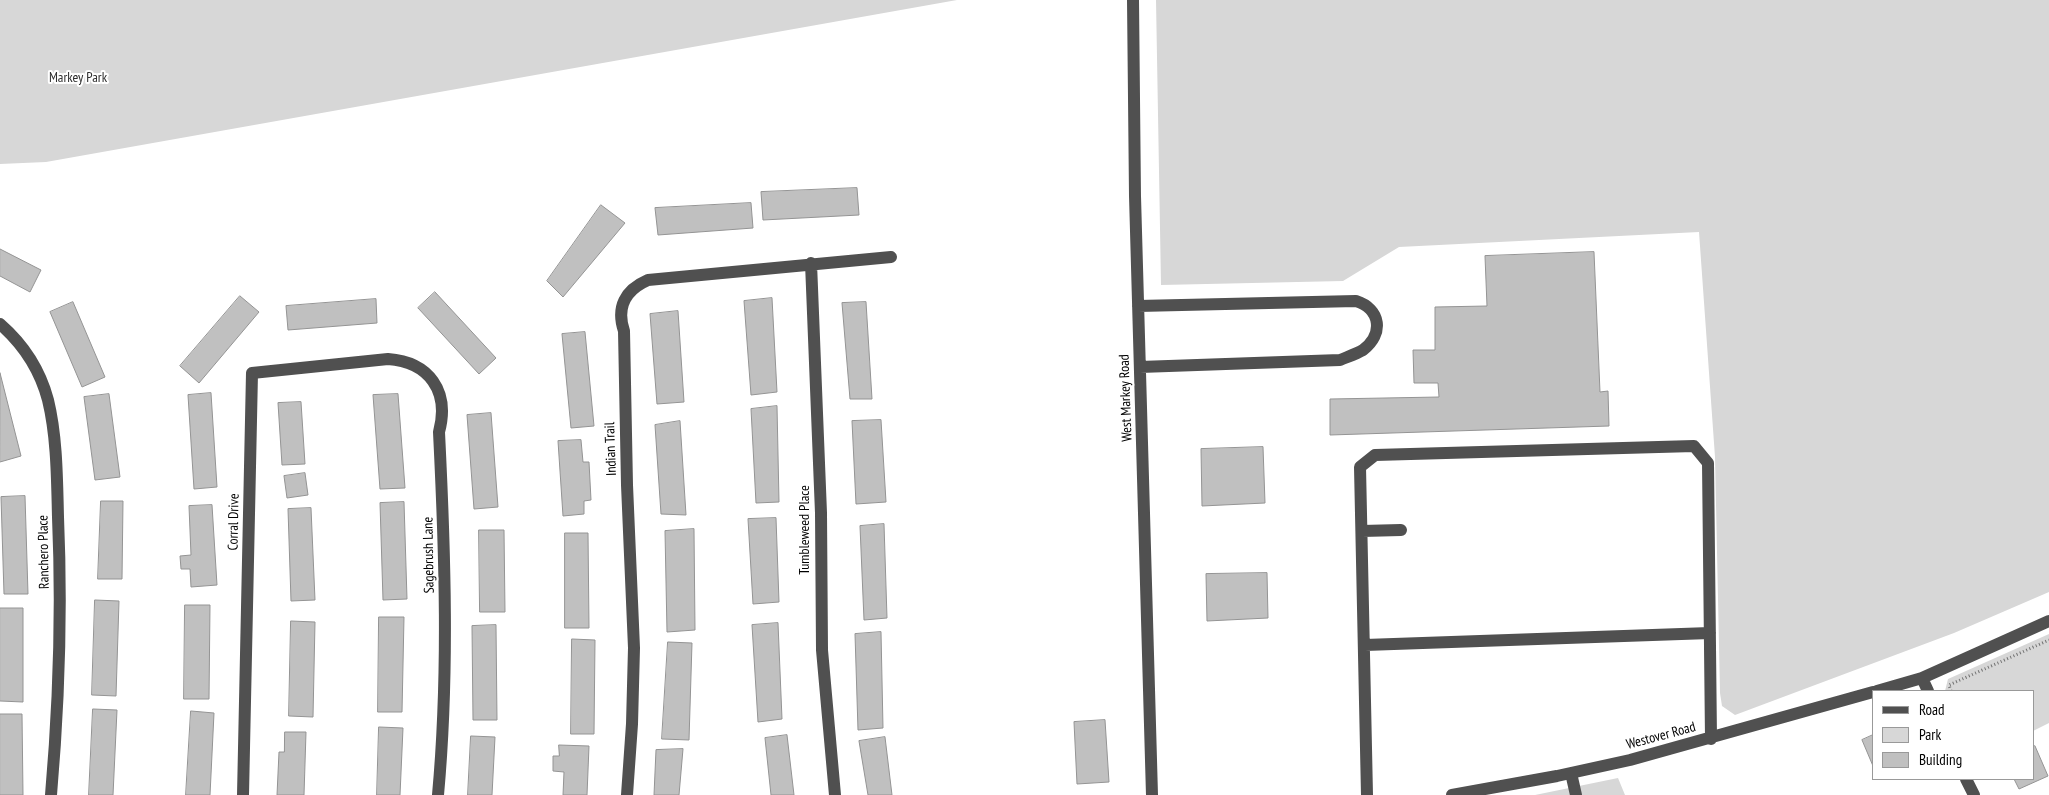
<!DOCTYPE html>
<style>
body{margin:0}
#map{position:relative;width:2049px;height:795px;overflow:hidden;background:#fff;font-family:"PT Sans Narrow",sans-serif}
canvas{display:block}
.legend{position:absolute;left:1872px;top:690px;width:162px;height:90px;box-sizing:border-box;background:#fff;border:1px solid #999;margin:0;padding:6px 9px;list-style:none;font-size:15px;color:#000}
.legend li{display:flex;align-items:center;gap:10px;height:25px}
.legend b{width:25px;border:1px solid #999}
</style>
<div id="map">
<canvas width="2049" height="795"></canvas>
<ul class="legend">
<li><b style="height:6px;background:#505050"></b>Road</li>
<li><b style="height:14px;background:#d7d7d7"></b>Park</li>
<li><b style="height:14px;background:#c0c0c0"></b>Building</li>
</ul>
</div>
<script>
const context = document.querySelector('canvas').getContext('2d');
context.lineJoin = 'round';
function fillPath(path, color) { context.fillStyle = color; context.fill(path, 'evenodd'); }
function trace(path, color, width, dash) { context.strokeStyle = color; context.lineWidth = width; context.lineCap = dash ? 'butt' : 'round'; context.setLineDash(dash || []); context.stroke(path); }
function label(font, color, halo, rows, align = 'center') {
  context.font = font + ' "PT Sans Narrow",sans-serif'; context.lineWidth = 4; context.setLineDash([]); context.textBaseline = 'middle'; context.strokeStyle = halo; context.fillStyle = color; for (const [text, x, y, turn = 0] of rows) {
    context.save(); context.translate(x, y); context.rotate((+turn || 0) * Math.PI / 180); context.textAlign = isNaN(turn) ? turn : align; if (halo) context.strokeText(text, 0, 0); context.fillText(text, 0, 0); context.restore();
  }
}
fillPath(new Path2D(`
 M0 0H957L46 162 0 164Z
 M1156 0H2049V592L1954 633 1735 715 1722 706 1720 693 1715 457 1699 232 1399 247 1343 281 1161 285Z
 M2049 634V723L2033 731V691H1945L1948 679Z
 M1618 778 1625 795H1535Z`), '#d7d7d7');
const building = new Path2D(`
 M857 188 859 215 763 220 761 192Z
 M751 203 753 228 658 235 655 208Z
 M601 205 625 223 563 297 547 281Z
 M0 249 41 270 30 292 0 276Z
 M1594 252 1600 392 1608 391 1609 426 1330 435V399L1439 397 1438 383H1414L1413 350H1435V307L1487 306 1485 256Z
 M435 292 496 358 479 374 418 308Z
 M240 296 259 312 199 383 180 366Z
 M772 298 777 392 751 395 744 301Z
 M376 299 377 323 288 330 286 306Z
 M73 302 105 377 82 387 50 312Z
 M866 302 872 399H850L842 303Z
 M678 311 684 402 657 404 650 314Z
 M585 332 594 426 571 428 562 334Z
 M0 373 21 456 0 462Z
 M211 393 217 487 194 489 188 395Z
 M109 394 120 477 95 480 84 397Z
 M398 394 405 488 380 489 373 395Z
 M301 402 305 464 282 465 278 403Z
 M777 406 779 502 756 503 751 409Z
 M491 413 498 507 474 509 467 415Z
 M881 420 886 502 856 504 852 421Z
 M680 421 686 515 661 514 655 425Z
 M581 440 583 462H589L591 500 584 501V514L563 516 558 441Z
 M1263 447 1265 503 1202 506 1201 449Z
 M305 473 308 495 287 498 284 476Z
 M25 496 28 594H4L1 497Z
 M101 501H123L122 579H98Z
 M404 502 407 599 383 600 380 503Z
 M212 505 217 585 191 587 190 569H181L180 556 191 555 189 506Z
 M311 508 315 600 291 601 288 509Z
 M776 518 779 602 753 604 748 519Z
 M884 524 887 618 864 620 860 526Z
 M694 529 695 630 667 632 665 531Z
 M479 530H504L505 612H480Z
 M565 533H588L589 628H565Z
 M1267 573 1268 618 1207 621 1206 574Z
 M95 600 119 601 116 696 92 695Z
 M185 605H210L209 699H184Z
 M0 608H23V702L0 701Z
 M379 617H404L402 712H378Z
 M291 621 315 622 313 717 289 716Z
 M778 623 782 719 758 722 752 625Z
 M496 625 497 720H473L472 626Z
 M881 632 883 728 858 730 855 634Z
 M572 639 595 640 594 734H571Z
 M668 642 692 643 689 740 662 739Z
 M93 709 117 710 113 795H89Z
 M191 711 214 713 210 795H186Z
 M0 714H22L23 795H0Z
 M1105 720 1109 782 1077 784 1074 722Z
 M379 727 403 728 400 795H377Z
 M285 732H306L304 795H277L279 752H284Z
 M787 735 794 795H771L765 738Z
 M1873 735V766L1862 740Z
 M471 736 495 737 492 795H468Z
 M885 737 892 795H868L859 741Z
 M559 745 589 746 587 795H563L564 772 553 771V756H559Z
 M2035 746 2048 776 2019 789 2014 779H2033V747Z
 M683 749 679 795H654L656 750Z`);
fillPath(building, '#c0c0c0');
trace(building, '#949494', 1);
trace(new Path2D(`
 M1951 691 1949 685 2049 640`), '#727272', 3, [1, 2.5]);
trace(new Path2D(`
 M1133 0 1135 196 1152 795
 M811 263 821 513 822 650 835 795
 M1138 306 1356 301C1381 309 1384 334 1363 350 1356 354 1347 357 1340 360L1140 367
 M0 324C23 344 40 370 48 400 57 437 57 479 58 517 62 610 59 703 51 795
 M1362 531 1401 530
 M1365 645 1710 633
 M1922 678 1928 691
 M1877 691 1922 678 2049 621
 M1571 773 1576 795
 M1966 779 1974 795
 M243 795 252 373 388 359C429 362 450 391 439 432 445 553 449 674 438 795
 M627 795 632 724 634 648 627 485 624 331C616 307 625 290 648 280L891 257
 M1367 795 1360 467 1375 455 1694 446 1708 463 1711 739
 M1452 795 1557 776 1630 760 1873 692`), '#505050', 12);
label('14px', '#2e2e2e', '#fff', [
 ["Markey Park",78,78]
]);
label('14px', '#000', '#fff', [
 ["West Markey Road",1126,398,-92],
 ["Indian Trail",611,449,-92],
 ["Corral Drive",234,522,-89],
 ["Tumbleweed Place",805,530,-90],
 ["Ranchero Place",44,552,-91],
 ["Sagebrush Lane",429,555,-91],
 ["Westover Road",1661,736,-15]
]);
</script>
